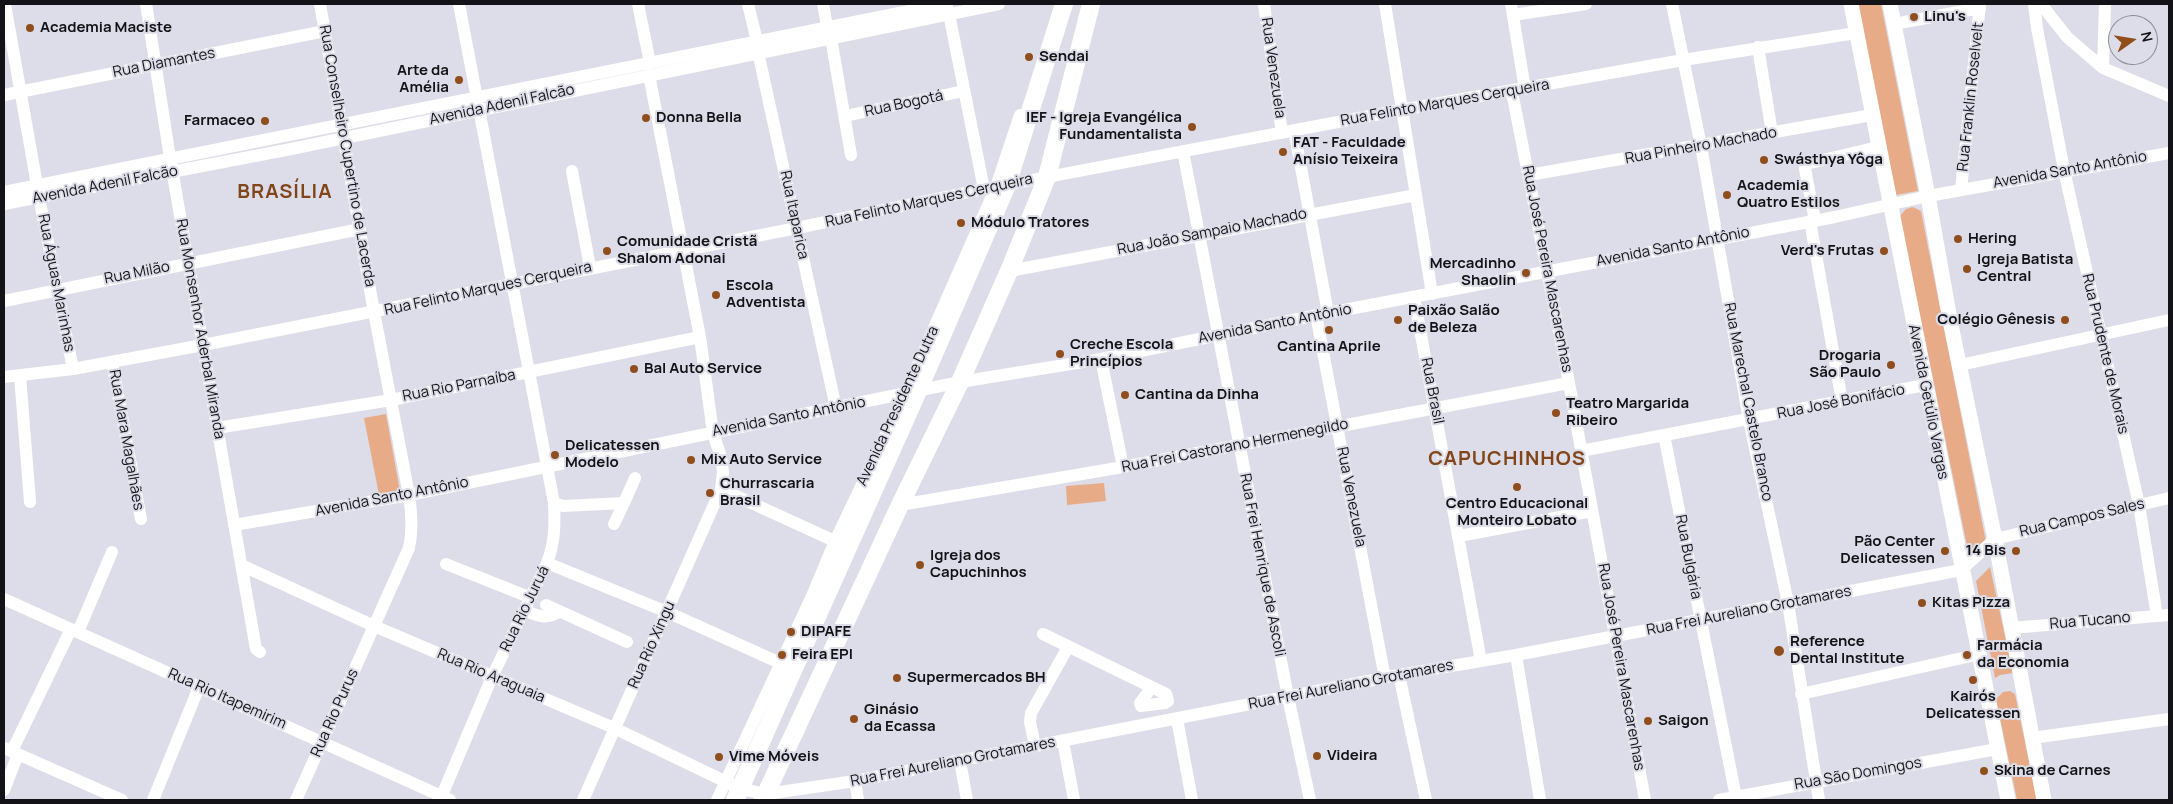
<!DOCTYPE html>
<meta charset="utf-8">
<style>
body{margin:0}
#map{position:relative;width:2173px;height:804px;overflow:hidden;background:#dddde9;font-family:Manrope,sans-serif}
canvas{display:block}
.frame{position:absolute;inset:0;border:5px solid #131317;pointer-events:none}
.north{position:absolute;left:2108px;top:15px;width:50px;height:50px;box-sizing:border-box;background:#dddde9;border:1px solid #8c8c95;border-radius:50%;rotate:77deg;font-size:14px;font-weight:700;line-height:20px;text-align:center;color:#131317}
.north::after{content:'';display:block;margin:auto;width:18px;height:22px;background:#904e1d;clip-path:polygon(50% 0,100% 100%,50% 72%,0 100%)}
</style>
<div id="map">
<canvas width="2173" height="804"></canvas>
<div class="frame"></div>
<div class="north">N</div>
</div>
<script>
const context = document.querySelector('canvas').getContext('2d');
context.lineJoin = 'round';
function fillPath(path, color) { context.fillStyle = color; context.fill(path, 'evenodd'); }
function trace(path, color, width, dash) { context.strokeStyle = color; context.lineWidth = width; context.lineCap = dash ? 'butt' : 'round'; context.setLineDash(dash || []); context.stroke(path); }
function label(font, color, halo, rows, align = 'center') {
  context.font = font + ' Manrope,sans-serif'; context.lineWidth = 4; context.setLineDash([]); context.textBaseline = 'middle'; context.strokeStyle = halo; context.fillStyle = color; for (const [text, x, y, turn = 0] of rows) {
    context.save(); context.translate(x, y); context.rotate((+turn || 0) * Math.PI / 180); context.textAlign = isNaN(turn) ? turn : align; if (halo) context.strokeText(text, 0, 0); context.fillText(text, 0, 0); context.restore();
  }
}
fillPath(new Path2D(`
 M1858 4H1881L1918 191 1896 195Z
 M1913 207 1921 211 1986 542 1969 556 1900 216 1906 209Z
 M386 414 400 491 379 495 364 418Z
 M1104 483 1106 501 1067 505 1066 486Z
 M1990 567 2013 673 2000 675 1995 678 1976 581Z
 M2010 691 2015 694 2037 800H2017L1996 699 2003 692Z`), '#e7ac87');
trace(new Path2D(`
 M5 4 37 185
 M146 4 170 158 256 649 260 652
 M638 4 650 63
 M748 4 757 41
 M823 4 827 26
 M1264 4 1282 133
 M1385 4 1432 294
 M1511 4 1525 89
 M1672 4 1701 146 1749 420 1788 603 1819 800
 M2034 4 2037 28 2064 170 2139 505 2157 616
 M2041 4 2067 37 2103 68 2169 96
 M948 9 984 189
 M1513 15 1586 4
 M1894 24 1980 8
 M831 38 851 155
 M1758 47 1772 133
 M758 52 836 408
 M2103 68 2105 4
 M1512 92 1569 383 1645 800
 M4 95 325 31
 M845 116 964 91
 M1294 130 1328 313
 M1183 151 1288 697 1310 800
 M572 171 590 267
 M1529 175 1872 115
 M1961 190 1980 4
 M4 192 944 4
 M39 197 73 369
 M4 204 286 150 999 4
 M1815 220 1805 169 1806 164 1878 147
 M1810 221 1842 401
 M1009 271 1416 195
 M1414 297 1481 661
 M4 301 360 229
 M1316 315 1385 678
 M1101 359 1123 467
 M112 362 141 519
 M1960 365 2169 320
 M20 376 30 502
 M4 377 73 369 203 345 797 228 984 189 1401 110 1683 60 1856 33
 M217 428 391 400 700 337
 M1664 435 1736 797
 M1581 451 1925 385
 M721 489 841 544
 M554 503 563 506 624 503 635 478
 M900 505 1123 467 1569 383
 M614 524 624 503
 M234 525 409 495 960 382 1101 359 1328 313 1835 217 1928 196 2169 153
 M1459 536 1592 511
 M547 563 667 612 780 663
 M446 564 529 597
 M241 565 374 626 614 728 741 789 766 794 855 781 1399 675 1516 655 1961 570 1995 539 2169 498
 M4 599 450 800
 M546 605 627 642
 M524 610C538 616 546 620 559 612
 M2011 628 2169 615
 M78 632 112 552
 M1043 634 1166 694 1168 701 1165 703 1141 706 1140 703 1152 687
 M1516 655 1540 800
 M1399 675 1426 800
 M1801 694 1980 654
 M1177 719 1192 800
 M2032 738 2169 719
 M1063 741 1074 800
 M1035 746 1030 722 1031 713 1068 647
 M4 748 122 800
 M12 751 71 629
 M960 761 967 800
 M855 781 858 800
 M4 790 18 754
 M153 800 199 687
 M296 800 409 548C413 530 412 514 409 495L374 312 320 4
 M440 800 492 677 547 563C555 542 555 524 554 503L459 4
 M583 800 721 489 723 472 721 457 713 433 700 337 649 75
 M717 800 812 596 835 541 905 394 996 187 1020 115
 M1719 800 1997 749`), '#fff', 12);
trace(new Path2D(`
 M1851 4 2008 800
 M1890 4 1928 196 1951 325 1995 539 2044 800`), '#fff', 15);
trace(new Path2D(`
 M735 800 918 391 1007 185 1064 4
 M763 800 900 505 960 382 1009 271 1047 177 1091 4`), '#fff', 18);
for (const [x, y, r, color] of [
 [1914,17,5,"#904e1d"],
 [30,28,5,"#904e1d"],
 [1029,57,5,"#904e1d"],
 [459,80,5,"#904e1d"],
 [646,118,5,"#904e1d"],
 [265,121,5,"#904e1d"],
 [1192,127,5,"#904e1d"],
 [1283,152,5,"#904e1d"],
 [1764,160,5,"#904e1d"],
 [1727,195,5,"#904e1d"],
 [961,223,5,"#904e1d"],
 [1958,239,5,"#904e1d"],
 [607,251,5,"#904e1d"],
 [1884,251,5,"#904e1d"],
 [1967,269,5,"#904e1d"],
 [1526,273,5,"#904e1d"],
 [716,295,5,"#904e1d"],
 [1398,320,5,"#904e1d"],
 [2065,320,5,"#904e1d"],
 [1329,330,5,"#904e1d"],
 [1060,354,5,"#904e1d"],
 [1891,365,5,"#904e1d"],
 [634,369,5,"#904e1d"],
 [1125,395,5,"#904e1d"],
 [1556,413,5,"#904e1d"],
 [555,455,5,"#904e1d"],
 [691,460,5,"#904e1d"],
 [1517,487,5,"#904e1d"],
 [710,493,5,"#904e1d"],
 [1945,551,5,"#904e1d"],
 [2016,551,5,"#904e1d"],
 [920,565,5,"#904e1d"],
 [1922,603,5,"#904e1d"],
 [791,632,5,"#904e1d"],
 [1779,651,6,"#904e1d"],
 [782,655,5,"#904e1d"],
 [1967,655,5,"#904e1d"],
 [897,678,5,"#904e1d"],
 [1973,680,5,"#904e1d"],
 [854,719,5,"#904e1d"],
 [1648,721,5,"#904e1d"],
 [1317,756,5,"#904e1d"],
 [719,757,5,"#904e1d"],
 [1984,771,5,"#904e1d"]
]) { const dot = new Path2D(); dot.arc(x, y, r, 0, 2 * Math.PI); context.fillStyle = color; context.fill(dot); trace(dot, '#dddde9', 2); }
label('bold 15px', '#131317', '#dddde9', [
 ["Linu's",1924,17],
 ["Academia Maciste",40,28],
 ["Sendai",1039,57],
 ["Arte da",449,71,"right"],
 ["Amélia",449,88,"right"],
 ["Donna Bella",656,118],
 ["IEF - Igreja Evangélica",1182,118,"right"],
 ["Fundamentalista",1182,135,"right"],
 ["Farmaceo",255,121,"right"],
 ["FAT - Faculdade",1293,143],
 ["Anísio Teixeira",1293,160],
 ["Swásthya Yôga",1774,160],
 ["Academia",1737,186],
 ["Quatro Estilos",1737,203],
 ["Módulo Tratores",971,223],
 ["Hering",1968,239],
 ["Comunidade Cristã",617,242],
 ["Shalom Adonai",617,259],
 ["Verd's Frutas",1874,251,"right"],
 ["Igreja Batista",1977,260],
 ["Central",1977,277],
 ["Mercadinho",1516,264,"right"],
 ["Shaolin",1516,281,"right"],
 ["Escola",726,286],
 ["Adventista",726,303],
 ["Paixão Salão",1408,311],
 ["de Beleza",1408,328],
 ["Colégio Gênesis",2055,320,"right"],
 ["Creche Escola",1070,345],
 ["Princípios",1070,362],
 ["Cantina Aprile",1329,347,"center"],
 ["Drogaria",1881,356,"right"],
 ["São Paulo",1881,373,"right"],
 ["Bal Auto Service",644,369],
 ["Cantina da Dinha",1135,395],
 ["Teatro Margarida",1566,404],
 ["Ribeiro",1566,421],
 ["Delicatessen",565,446],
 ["Modelo",565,463],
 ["Mix Auto Service",701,460],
 ["Churrascaria",720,484],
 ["Brasil",720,501],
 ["Centro Educacional",1517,504,"center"],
 ["Monteiro Lobato",1517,521,"center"],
 ["Pão Center",1935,542,"right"],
 ["Delicatessen",1935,559,"right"],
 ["14 Bis",2006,551,"right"],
 ["Igreja dos",930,556],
 ["Capuchinhos",930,573],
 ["Kitas Pizza",1932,603],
 ["DIPAFE",801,632],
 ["Reference",1790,642],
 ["Dental Institute",1790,659],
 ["Farmácia",1977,646],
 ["da Economia",1977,663],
 ["Feira EPI",792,655],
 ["Supermercados BH",907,678],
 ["Kairós",1973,697,"center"],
 ["Delicatessen",1973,714,"center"],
 ["Ginásio",864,710],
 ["da Ecassa",864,727],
 ["Saigon",1658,721],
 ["Videira",1327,756],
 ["Vime Móveis",729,757],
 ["Skina de Carnes",1994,771]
], 'left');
label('15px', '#131317', '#dddde9', [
 ["Rua Diamantes",164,63,-11],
 ["Rua Venezuela",1273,68,82],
 ["Rua Franklin Roselvelt",1971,97,-84],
 ["Rua Felinto Marques Cerqueira",1445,103,-10],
 ["Rua Bogotá",904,104,-12],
 ["Avenida Adenil Falcão",502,105,-12],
 ["Rua Pinheiro Machado",1701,146,-10],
 ["Rua Conselheiro Cupertino de Lacerda",347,156,80],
 ["Avenida Santo Antônio",2070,170,-10],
 ["Avenida Adenil Falcão",105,185,-11],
 ["Rua Felinto Marques Cerqueira",929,201,-12],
 ["Rua Itaparica",794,215,78],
 ["Rua João Sampaio Machado",1212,232,-11],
 ["Avenida Santo Antônio",1673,247,-11],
 ["Rua José Pereira Mascarenhas",1547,269,79],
 ["Rua Milão",137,273,-11],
 ["Rua Águas Marinhas",56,283,79],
 ["Rua Felinto Marques Cerqueira",488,289,-12],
 ["Avenida Santo Antônio",1275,324,-11],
 ["Rua Monsenhor Aderbal Miranda",200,329,80],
 ["Rua Prudente de Morais",2105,354,77],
 ["Rua Rio Parnaíba",459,386,-11],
 ["Rua Brasil",1432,391,79],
 ["Rua Marechal Castelo Branco",1748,402,79],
 ["Rua José Bonifácio",1841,402,-11],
 ["Avenida Getúlio Vargas",1928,402,79],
 ["Avenida Presidente Dutra",898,406,-65],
 ["Avenida Santo Antônio",789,417,-11],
 ["Rua Mara Magalhães",126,440,80],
 ["Rua Frei Castorano Hermenegildo",1235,446,-11],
 ["Avenida Santo Antônio",392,497,-11],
 ["Rua Venezuela",1351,497,79],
 ["Rua Campos Sales",2082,518,-13],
 ["Rua Bulgária",1688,557,79],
 ["Rua Frei Henrique de Ascoli",1262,565,79],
 ["Rua Rio Juruá",525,609,-64],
 ["Rua Frei Aureliano Grotamares",1749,611,-11],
 ["Rua Tucano",2090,621,-5],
 ["Rua Rio Xingu",652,645,-66],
 ["Rua José Pereira Mascarenhas",1621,667,80],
 ["Rua Rio Araguaia",491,676,23],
 ["Rua Frei Aureliano Grotamares",1351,685,-11],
 ["Rua Rio Itapemirim",227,699,24],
 ["Rua Rio Purus",335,713,-66],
 ["Rua Frei Aureliano Grotamares",953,762,-11],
 ["Rua São Domingos",1858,774,-10]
]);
context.letterSpacing = '1px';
label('bold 20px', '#814519', '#dddde9', [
 ["BRASÍLIA",285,192],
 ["CAPUCHINHOS",1507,459]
]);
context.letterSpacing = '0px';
</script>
